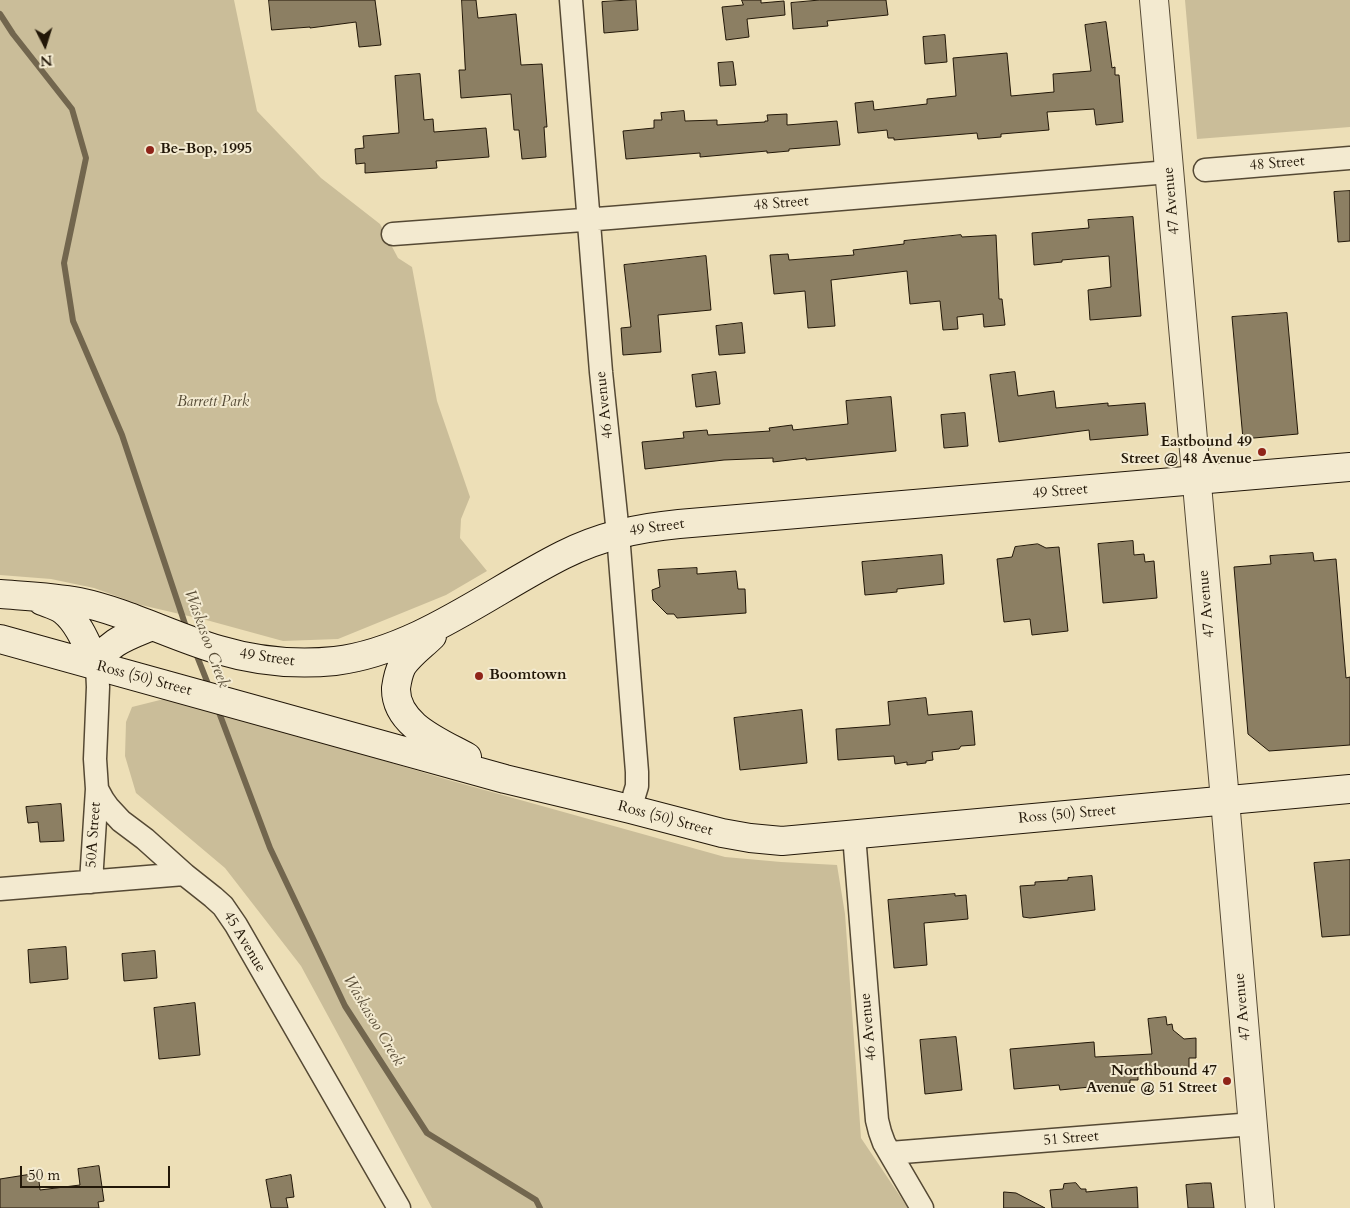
<!DOCTYPE html>
<style>
body{margin:0}
#map{position:relative;width:1350px;height:1208px;overflow:hidden;background:#eddfb7;font-family:Cardo,serif}
canvas{display:block}
.north{position:absolute;left:20px;top:20px;width:50px;height:50px;-webkit-text-stroke:4px #f3ead0;paint-order:stroke;rotate:175deg;font-size:14px;font-weight:700;line-height:20px;text-align:center;color:#221708}
.north::after{content:'';display:block;margin:auto;width:18px;height:22px;background:#221708;clip-path:polygon(50% 0,100% 100%,50% 72%,0 100%)}
.scale{position:absolute;left:20px;top:1166px;width:150px;height:22px;box-sizing:border-box;border:2px solid #221708;border-top:0;padding-left:6px;font-size:15px;line-height:18px;white-space:nowrap;color:#221708;-webkit-text-stroke:4px #f3ead0;paint-order:stroke}
</style>
<div id="map">
<canvas width="1350" height="1208"></canvas>
<div class="north">N</div>
<div class="scale">50 m</div>
</div>
<script>
const context = document.querySelector('canvas').getContext('2d');
context.lineJoin = 'round';
function fillPath(path, color) { context.fillStyle = color; context.fill(path, 'evenodd'); }
function trace(path, color, width, dash) { context.strokeStyle = color; context.lineWidth = width; context.lineCap = dash ? 'butt' : 'round'; context.setLineDash(dash || []); context.stroke(path); }
function label(font, color, halo, rows, align = 'center') {
  context.font = font + ' Cardo,serif'; context.lineWidth = 4; context.setLineDash([]); context.textBaseline = 'middle'; context.strokeStyle = halo; context.fillStyle = color; for (const [text, x, y, turn = 0] of rows) {
    context.save(); context.translate(x, y); context.rotate((+turn || 0) * Math.PI / 180); context.textAlign = isNaN(turn) ? turn : align; if (halo) context.strokeText(text, 0, 0); context.fillText(text, 0, 0); context.restore();
  }
}
fillPath(new Path2D(`
 M0 0H234L257 111 321 178 380 224 398 258 412 267 437 401 470 497 461 519 460 538 487 571 446 595 338 639 283 641 210 621 141 605 94 588 51 579 0 575Z
 M1185 0H1350V127L1197 139Z
 M172 697 445 779 725 857 781 862 837 865 845 914 861 1138 908 1208H432L301 966 225 868 136 793 125 756 126 722 132 707Z`), '#cabd99');
trace(new Path2D(`
 M0 14 13 34 72 109 86 158 64 263 73 321 122 435 187 630
 M195 651 210 689
 M217 707 270 848 345 1006 427 1133 536 1200 540 1208`), '#72664e', 6);
const building = new Path2D(`
 M269 0H375L381 45 359 47 356 22 310 28V27L272 30Z
 M462 0H476L478 18 516 14 521 65 542 64 547 127H544L546 157 522 159 519 130H514L511 94 461 98 459 70H465Z
 M636 0 638 30 604 33 602 2Z
 M742 0H761V3L784 1 785 15 747 19 749 37 726 40 722 7 743 5Z
 M820 0H886L888 15 827 21 828 26 793 29 791 3Z
 M1106 22 1112 68 1115 67V75H1119L1123 122 1096 125 1094 109 1047 112 1049 130 1001 134V137L978 139 977 133 894 140V138H888L887 130 858 133 855 103 873 101 874 110 927 104V99L956 96 953 58 1007 53 1011 96 1054 92 1053 74 1091 71 1085 25Z
 M945 35 947 62 925 64 923 37Z
 M733 62 736 85 720 86 718 63Z
 M420 74 424 120 433 119 434 132 486 128 489 157 436 161 437 168 365 173V163L356 164 355 149 364 148 363 136 399 133 395 76Z
 M684 111 685 121 717 120V125L765 122V121H768L767 115 787 114V125L837 121 840 145 789 149V151L767 153V151L700 157V153L626 159 623 131 654 128V120H662L661 113Z
 M1350 191V241L1338 242 1334 192Z
 M1133 217 1141 316 1090 320 1088 290 1111 287 1109 256 1062 260V262L1034 265 1032 233 1089 228 1088 220Z
 M961 235 962 237 996 235 999 299H1002L1005 325 984 327 983 314 957 317 958 329 943 330 940 301 910 304 907 271 831 280 835 326 808 328 805 291 774 294 770 255 788 254 789 260 854 255 853 250 904 244V241Z
 M706 256 711 310 658 315 661 352 623 355 621 328 631 327 624 265Z
 M1287 313 1298 434 1243 439 1232 317Z
 M742 323 745 353 719 355 716 326Z
 M716 372 720 404 696 407 692 375Z
 M1015 372 1018 396 1054 391 1056 408 1108 403V406L1145 403 1148 435 1090 440 1089 430 999 442 990 375Z
 M891 397 896 451 806 460V458L773 462V458L724 460 645 469 642 442 684 438 683 432 707 430 708 435 770 431 769 428 792 425 793 430 848 424 846 401Z
 M965 413 968 446 944 448 941 415Z
 M1133 541 1134 555 1144 554 1145 562 1154 561 1157 598 1103 603 1098 544Z
 M1038 544 1046 548 1059 547 1068 631 1032 635 1030 619 1004 622 997 559 1012 557 1015 547Z
 M1313 553 1314 561 1336 559 1346 678 1350 677V745L1269 751 1248 734 1234 567 1271 564 1270 556Z
 M942 555 944 584 897 589V592L865 595 862 562Z
 M697 568V574L736 571 738 589H745L746 613 677 618 674 614H667L653 600 652 590 660 587 658 570Z
 M926 698 928 715 972 711 975 745 961 746 959 749 932 752 933 760 926 761V763L907 765V762L895 764 894 756 838 760 836 729 890 725 888 702Z
 M802 710 807 763 740 770 734 718Z
 M61 804 64 841 40 842 38 822 28 823 26 807Z
 M1350 860V935L1322 937 1314 863Z
 M1092 876 1095 910 1030 918 1023 917 1020 886 1035 885V882L1068 880V878Z
 M955 894V896L966 895 968 919 924 923 927 965 894 968 888 900Z
 M66 947 68 979 30 983 28 950Z
 M155 951 157 978 124 981 122 954Z
 M195 1003 200 1055 159 1059 154 1008Z
 M1166 1017 1167 1025 1172 1024 1173 1030 1184 1039 1196 1038V1058H1189V1074L1138 1075V1080H1130V1083L1060 1090 1059 1085 1014 1089 1010 1049 1094 1042 1095 1057 1152 1054 1148 1019Z
 M956 1037 962 1090 925 1094 920 1040Z
 M99 1166 104 1201 98 1202 99 1208H0V1179L38 1173 40 1190 80 1185 78 1169Z
 M291 1175 294 1197 286 1198 288 1208H271L266 1180Z
 M1076 1183 1081 1189H1086V1192L1137 1187 1138 1208H1052L1050 1190 1063 1189 1064 1184Z
 M1204 1183H1211L1214 1208H1188L1186 1185Z
 M1004 1192 1016 1193 1045 1208H1004Z`);
fillPath(building, '#8c7f63');
trace(building, '#221708', 1);
const minor = new Path2D(`
 M571 0 601 372 618 534 637 772V786L630 809
 M1205 170 1350 158
 M393 234 610 218 1169 172
 M97 666 98 687 95 759 97 789 103 800 108 807 121 821 145 839 184 874 213 897 223 906 236 925 399 1208
 M854 835 877 1120 880 1132 884 1143 922 1208
 M91 882 97 789
 M0 889 184 874
 M890 1153 1253 1124`);
const tertiary = new Path2D(`
 M1154 0 1225 800 1260 1208`);
const secondary = new Path2D(`
 M0 594C26 596 53 597 79 602 127 612 171 636 219 650 256 661 296 665 335 661 417 651 491 591 563 555 601 536 638 528 679 524L1350 467
 M42 601C50 604 58 606 64 611 80 624 88 648 97 666
 M432 636C423 645 410 654 402 666 399 672 397 681 396 688 395 725 440 742 467 757
 M0 639 505 779 630 809 722 833 750 838 782 841 1350 789
 M97 666C105 642 131 635 152 626`);
trace(minor, '#554934', 25);
trace(tertiary, '#554934', 30);
trace(secondary, '#221708', 30);
trace(minor, '#f3ead0', 22);
trace(tertiary, '#f3ead0', 28);
trace(secondary, '#f3ead0', 28);
for (const [x, y, r, color] of [
 [150,150,5,"#8f2418"],
 [1262,452,5,"#8f2418"],
 [479,676,5,"#8f2418"],
 [1227,1081,5,"#8f2418"]
]) { const dot = new Path2D(); dot.arc(x, y, r, 0, 2 * Math.PI); context.fillStyle = color; context.fill(dot); trace(dot, '#f3ead0', 2); }
label('bold 15px', '#221708', '#f3ead0', [
 ["Be-Bop, 1995",160,150],
 ["Eastbound 49",1252,443,"right"],
 ["Street @ 48 Avenue",1252,460,"right"],
 ["Boomtown",489,676],
 ["Northbound 47",1217,1072,"right"],
 ["Avenue @ 51 Street",1217,1089,"right"]
], 'left');
label('15px', '#221708', '#f3ead0', [
 ["48 Street",1277,164,-5],
 ["47 Avenue",1172,201,-95],
 ["48 Street",781,204,-5],
 ["46 Avenue",605,405,-96],
 ["49 Street",1060,492,-5],
 ["49 Street",657,528,-8],
 ["47 Avenue",1207,604,-95],
 ["49 Street",267,658,8],
 ["Ross (50) Street",144,679,15],
 ["Ross (50) Street",1067,815,-5],
 ["Ross (50) Street",665,819,15],
 ["50A Street",94,835,-86],
 ["45 Avenue",244,942,59],
 ["47 Avenue",1243,1007,-95],
 ["46 Avenue",869,1027,-95],
 ["51 Street",1071,1139,-5]
]);
label('italic 15px', '#544934', '#f3ead0', [
 ["Barrett Park",213,403]
]);
label('italic 16px', '#584c36', '#f3ead0', [
 ["Waskasoo Creek",206,639,70],
 ["Waskasoo Creek",373,1021,59]
]);
</script>
